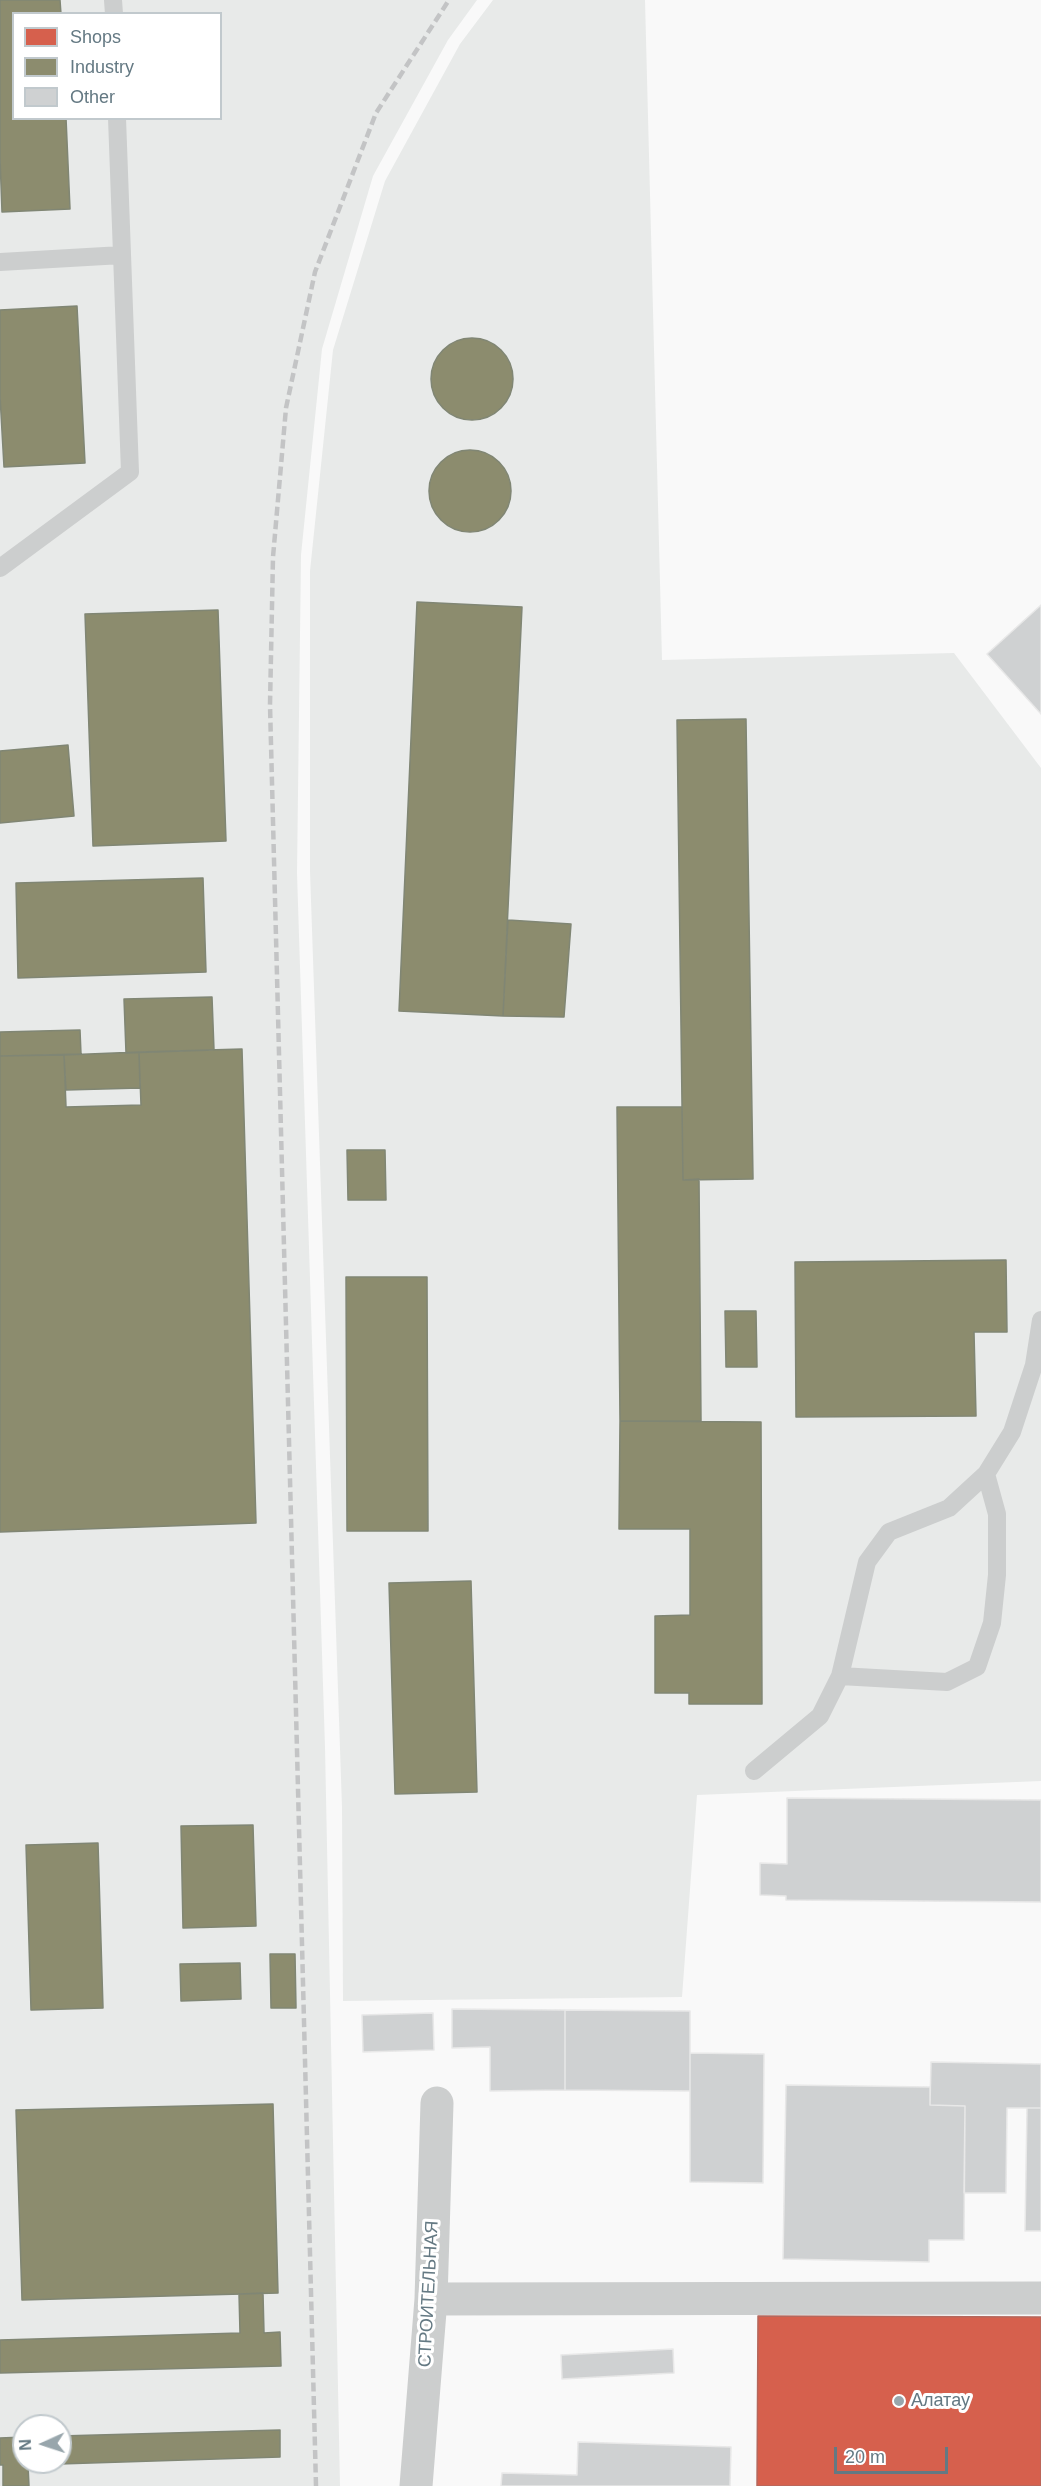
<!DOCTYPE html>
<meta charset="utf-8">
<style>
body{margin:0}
#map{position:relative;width:1041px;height:2486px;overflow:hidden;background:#f9f9f9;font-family:Arial,sans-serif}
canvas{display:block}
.legend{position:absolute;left:12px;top:12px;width:210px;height:108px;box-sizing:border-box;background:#fff;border:2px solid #c1c9cd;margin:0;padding:8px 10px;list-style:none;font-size:18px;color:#647983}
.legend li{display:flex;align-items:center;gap:12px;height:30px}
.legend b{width:30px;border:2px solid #c1c9cd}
.north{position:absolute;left:12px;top:2414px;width:60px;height:60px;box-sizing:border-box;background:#fff;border:2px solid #c1c9cd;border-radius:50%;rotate:267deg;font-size:16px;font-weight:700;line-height:24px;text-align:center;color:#647983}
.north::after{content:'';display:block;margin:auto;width:21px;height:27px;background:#98a6ac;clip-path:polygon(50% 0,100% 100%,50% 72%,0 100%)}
.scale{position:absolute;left:834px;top:2447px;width:114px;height:27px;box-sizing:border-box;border:3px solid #647983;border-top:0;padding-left:8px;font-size:18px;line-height:21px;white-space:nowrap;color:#647983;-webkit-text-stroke:4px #fff;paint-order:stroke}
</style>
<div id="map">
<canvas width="1041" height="2486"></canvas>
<ul class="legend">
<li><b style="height:16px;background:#d6604d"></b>Shops</li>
<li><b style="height:16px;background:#8c8c6e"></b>Industry</li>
<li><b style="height:16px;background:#cfd1d2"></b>Other</li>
</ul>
<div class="north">N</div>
<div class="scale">20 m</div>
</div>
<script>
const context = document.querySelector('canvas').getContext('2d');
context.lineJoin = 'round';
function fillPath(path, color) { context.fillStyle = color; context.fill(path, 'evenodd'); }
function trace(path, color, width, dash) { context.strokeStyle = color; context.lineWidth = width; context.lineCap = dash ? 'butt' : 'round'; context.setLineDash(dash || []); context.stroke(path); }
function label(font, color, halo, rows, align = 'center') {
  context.font = font + ' Arial,sans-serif'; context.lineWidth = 6; context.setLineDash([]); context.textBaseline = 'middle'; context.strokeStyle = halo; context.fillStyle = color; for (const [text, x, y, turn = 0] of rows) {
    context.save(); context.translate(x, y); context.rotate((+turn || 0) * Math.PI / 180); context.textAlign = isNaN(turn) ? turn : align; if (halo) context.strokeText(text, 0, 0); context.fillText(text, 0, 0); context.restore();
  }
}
fillPath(new Path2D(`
 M0 0H477L448 40 373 176 322 349 301 555 297 873 325 1747 340 2486H0ZM14 14H220V118H14ZM24 2426H60V2462H24Z
 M493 0H645L662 660 954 653 1041 768V1781L697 1795 682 1997 343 2001 342 1807 310 871V571L333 350 385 181 460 44Z`), '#e8eae9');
const shops = new Path2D(`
 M758 2316 1041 2317V2486H757Z`);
fillPath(shops, '#d6604d');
trace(shops, '#b4685d', 1.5);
const industry = new Path2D(`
 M0 0H60L61 14H14V118H66L70 209 2 212 0 158Z
 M77 306 85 463 4 467 0 396V310Z
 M431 379a41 41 0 1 1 82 0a41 41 0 1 1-82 0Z
 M429 491a41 41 0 1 1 82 0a41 41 0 1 1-82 0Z
 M417 602 522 607 503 1016 399 1011Z
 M218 610 226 841 93 846 85 614Z
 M746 719 753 1179 683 1180 677 720Z
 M68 745 74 816 0 823V751Z
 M203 878 206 972 18 978 16 883Z
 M508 920 571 924 564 1017 503 1016Z
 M212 997 214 1050 126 1053 124 999Z
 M80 1030 81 1054 0 1056V1032Z
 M242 1049 256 1523 0 1532V1056L64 1055 66 1107 141 1105 139 1052Z
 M139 1052 140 1088 66 1090 64 1055Z
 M617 1107H682L683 1180 699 1179 701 1421H620Z
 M347 1150H385L386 1200H348Z
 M1006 1260 1007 1332H974L976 1416 796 1417 795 1262Z
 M346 1277H427L428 1531H347Z
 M725 1311H756L757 1367H726Z
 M620 1421 761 1422 762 1704H689V1693H655V1616L690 1615V1529H619Z
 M471 1581 477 1792 395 1794 389 1583Z
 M253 1825 256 1926 183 1928 181 1826Z
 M98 1843 103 2008 31 2010 26 1845Z
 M270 1954H295L296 2008H271Z
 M240 1963 241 1999 181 2001 180 1964Z
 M273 2104 278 2293 22 2300 16 2110Z
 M263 2293 264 2333 280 2332 281 2366 0 2373V2340L240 2333 239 2294Z
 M280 2430V2457L28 2465 29 2486H3V2465H0V2438L24 2437V2462H60V2436Z`);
fillPath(industry, '#8c8c6e');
trace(industry, '#808674', 1.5);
const building = new Path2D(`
 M1041 605V714L987 654Z
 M787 1798 1041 1800V1902L786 1900V1896L760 1895V1863L787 1864Z
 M452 2009 565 2010V2090L490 2091V2047L452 2048Z
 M565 2010 690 2011V2091L565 2090Z
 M433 2013 434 2050 363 2052 362 2015Z
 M690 2053 764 2054 763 2183 690 2182Z
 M931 2062 1041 2064V2108H1007L1006 2193H964L965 2106 930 2105Z
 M786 2085 930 2087V2105L965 2106 964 2240H929V2262L783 2259Z
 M1027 2108H1041V2231H1025Z
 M673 2349 674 2373 562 2379 561 2355Z
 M578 2442 731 2447 730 2486H501L502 2473 577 2475Z`);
fillPath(building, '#cfd1d2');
trace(building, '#e8e8e8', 1.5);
trace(new Path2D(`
 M113 0 114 14
 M0 262 122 255
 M0 568 130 472 117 118
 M840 1676 947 1682 977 1667 992 1623 997 1575V1514L986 1474
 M754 1771 820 1716 840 1676 867 1562 889 1532 949 1508 986 1474 1012 1432 1034 1365 1041 1320`), '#cccece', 18);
trace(new Path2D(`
 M431 2299 1041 2298
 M416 2486 431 2299 437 2103`), '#cccece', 33);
trace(new Path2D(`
 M316 2486 270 705 273 557 286 408 315 272 376 113 449 0`), '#c3c4c5', 4.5, [9, 4.5]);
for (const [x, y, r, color] of [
 [899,2401,6,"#98a6ac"]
]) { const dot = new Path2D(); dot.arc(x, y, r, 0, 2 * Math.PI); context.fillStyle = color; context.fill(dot); trace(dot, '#fff', 2); }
label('18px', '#647983', '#fff', [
 ["СТРОИТЕЛЬНАЯ",429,2294,-87]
]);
label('18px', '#647983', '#fff', [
 ["Алатау",911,2401]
], 'left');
</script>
